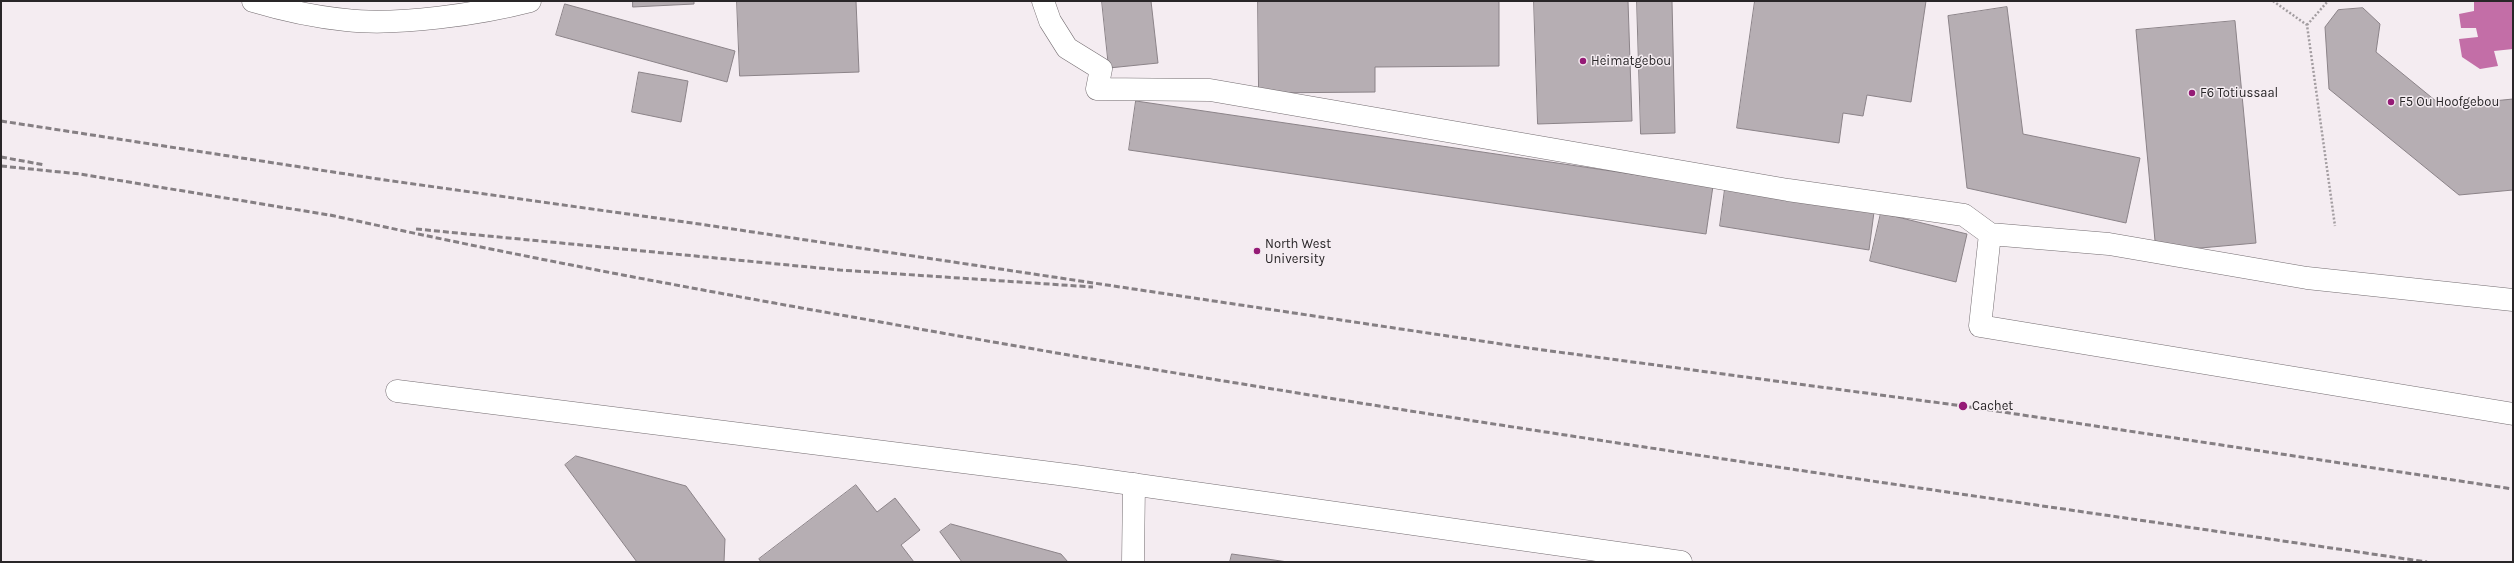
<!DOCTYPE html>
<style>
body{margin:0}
#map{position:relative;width:2514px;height:563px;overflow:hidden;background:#f4ecf1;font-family:Karla,sans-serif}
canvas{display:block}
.frame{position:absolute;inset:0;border:2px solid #292628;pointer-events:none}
</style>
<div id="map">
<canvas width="2514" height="563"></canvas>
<div class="frame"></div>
</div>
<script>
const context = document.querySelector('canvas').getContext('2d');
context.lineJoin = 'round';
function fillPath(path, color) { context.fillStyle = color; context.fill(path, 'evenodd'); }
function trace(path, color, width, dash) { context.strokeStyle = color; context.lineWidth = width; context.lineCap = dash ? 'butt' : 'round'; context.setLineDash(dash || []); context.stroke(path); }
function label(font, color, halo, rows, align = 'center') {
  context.font = font + ' Karla,sans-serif'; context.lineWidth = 3; context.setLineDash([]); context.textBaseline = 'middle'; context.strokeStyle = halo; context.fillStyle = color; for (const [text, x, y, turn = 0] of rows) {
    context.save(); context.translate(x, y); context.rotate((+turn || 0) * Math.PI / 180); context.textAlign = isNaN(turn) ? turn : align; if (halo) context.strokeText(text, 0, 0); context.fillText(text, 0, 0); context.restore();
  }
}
fillPath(new Path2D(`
 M2474 1H2513V49L2494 51 2498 66 2480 69 2462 57 2459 39 2478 37 2476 28H2461L2459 14 2474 11Z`), '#c36ea7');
const building = new Path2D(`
 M633 1H694V4L633 7Z
 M737 1H856L859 72 740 76Z
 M1102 1H1151L1158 63 1109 68Z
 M1258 1H1499V66L1375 67V92L1259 93Z
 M1534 1H1628L1632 121 1538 124Z
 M1637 1H1672L1675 133 1641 134Z
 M1755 1H1926L1911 102 1867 95 1863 116 1843 113 1839 143 1737 128Z
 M565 4 735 51 727 82 556 35Z
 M2007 7 2023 134 2140 158 2126 223 1967 188 1948 16Z
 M2363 8 2380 24 2376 52 2442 106 2513 99V190L2459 195 2329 89 2325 27 2338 10Z
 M2235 21 2256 243 2156 252 2136 30Z
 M639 72 688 81 681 122 632 112Z
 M1136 101 1713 186 1706 234 1129 150Z
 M1725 189 1874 212 1869 250 1720 226Z
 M1881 213 1967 234 1956 282 1870 261Z
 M576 456 686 486 725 539 724 562H637L565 465Z
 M856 485 877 512 895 498 920 530 901 545 914 562H761L759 559Z
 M951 524 1061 554 1068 562H962L940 532Z
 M1232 554 1288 562H1230Z`);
fillPath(building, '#b6aeb3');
trace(building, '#8b8388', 1);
const minor = new Path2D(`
 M253 1C283 10 315 17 346 20 397 26 480 14 530 1
 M1043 1 1050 21 1067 48 1101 69 1097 89 1210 90 1788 190 1964 215 1990 234 2109 244 2307 278 2513 300
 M1990 234 1980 326 2513 414
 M397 391 1075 476 1681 562
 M1133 562 1134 484`);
trace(minor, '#746d71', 23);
trace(new Path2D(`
 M2273 1 2307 25 2335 226
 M2307 25 2328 1`), '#a39da1', 2.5, [2, 2]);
trace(minor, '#fff', 22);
trace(new Path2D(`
 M1 121 385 180 706 225 1528 348 1963 406 2513 489
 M1 157 45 165
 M1 166 80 174 335 216
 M330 215C511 255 693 289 875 321 1390 414 1909 486 2427 562
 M416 229 840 270 1093 287`), '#857f83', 3, [6, 3]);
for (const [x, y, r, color] of [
 [1583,61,4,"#951b76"],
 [2192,93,4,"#951b76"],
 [2391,102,4,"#951b76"],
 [1257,251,4,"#951b76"],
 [1963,406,5,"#951b76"]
]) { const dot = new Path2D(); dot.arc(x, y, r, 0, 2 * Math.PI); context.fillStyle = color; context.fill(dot); trace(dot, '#f4ecf1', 1.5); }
label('13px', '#292628', '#f4ecf1', [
 ["Heimatgebou",1591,61],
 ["F6 Totiussaal",2200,93],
 ["F5 Ou Hoofgebou",2399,102],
 ["North West",1265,244],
 ["University",1265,259],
 ["Cachet",1972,406]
], 'left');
</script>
